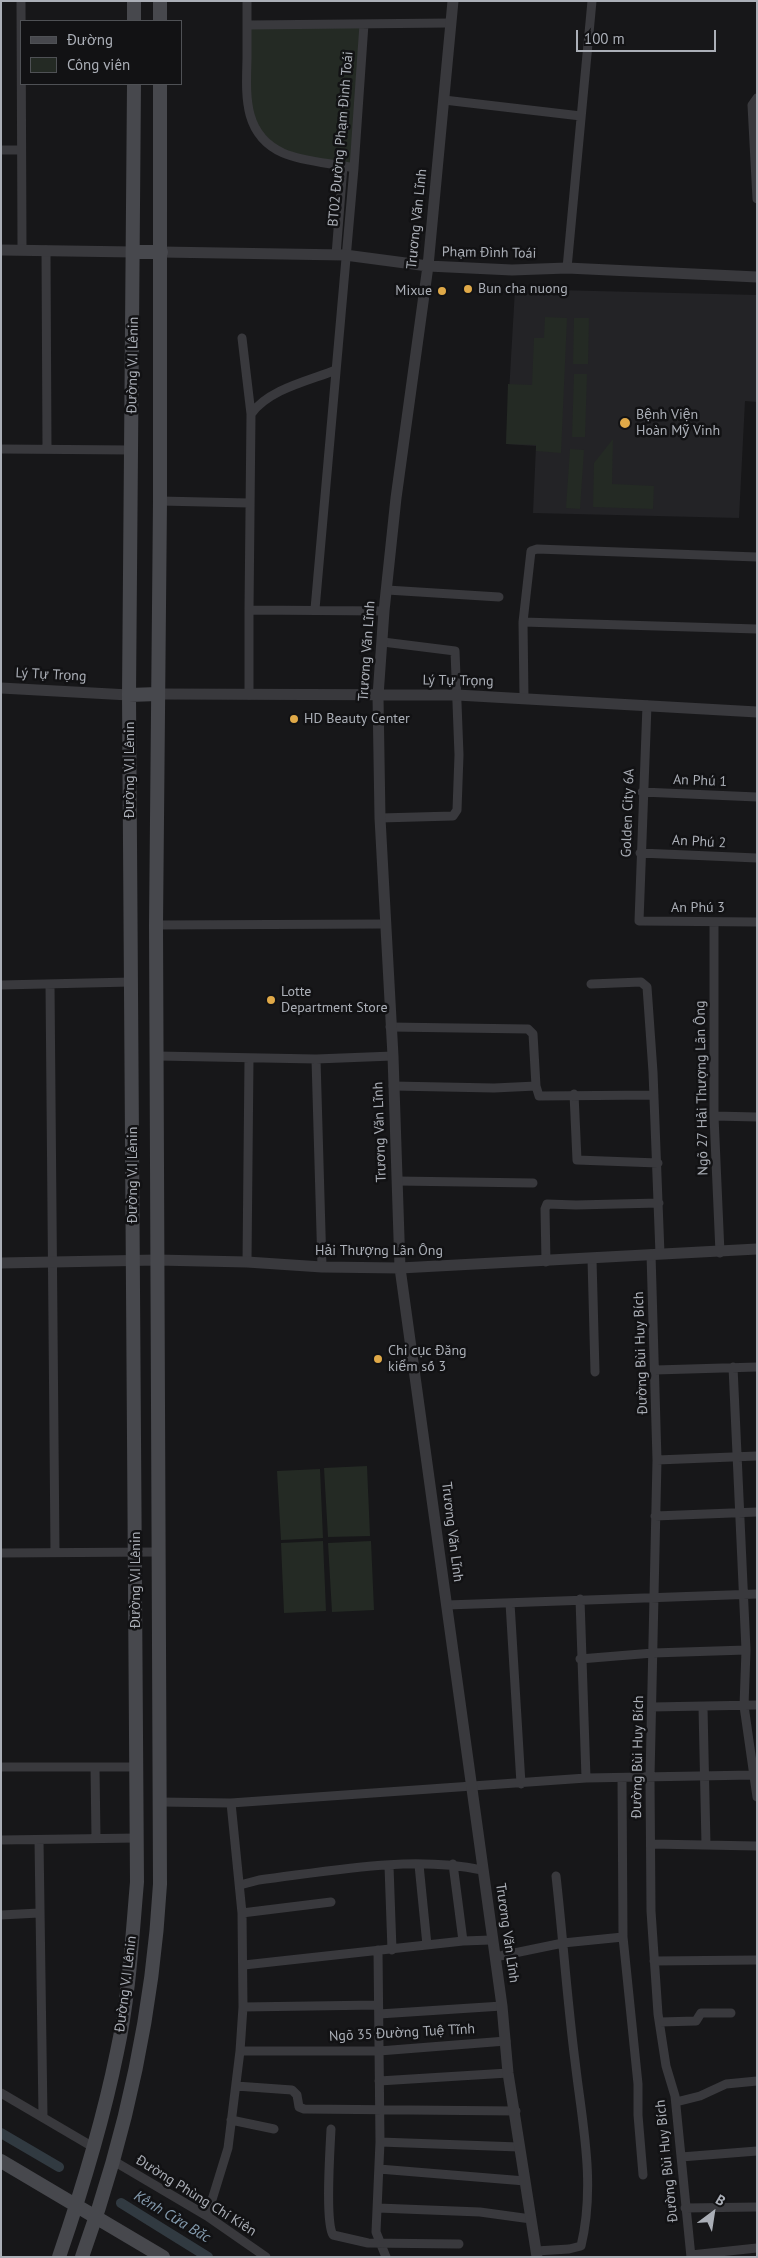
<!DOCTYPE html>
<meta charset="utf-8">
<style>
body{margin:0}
#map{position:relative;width:758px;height:2258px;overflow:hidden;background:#171719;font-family:"PT Sans",sans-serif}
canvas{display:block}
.frame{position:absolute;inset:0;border:2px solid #abafb7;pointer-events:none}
.legend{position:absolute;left:20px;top:20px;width:162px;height:65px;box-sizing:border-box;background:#121214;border:1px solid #4f5155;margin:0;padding:6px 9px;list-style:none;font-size:15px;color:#abafb7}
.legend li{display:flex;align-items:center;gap:10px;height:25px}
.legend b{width:25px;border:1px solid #4f5155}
.north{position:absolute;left:688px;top:2188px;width:50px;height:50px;-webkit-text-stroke:4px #121214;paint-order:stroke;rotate:31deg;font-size:14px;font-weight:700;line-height:20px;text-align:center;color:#abafb7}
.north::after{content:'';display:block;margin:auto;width:18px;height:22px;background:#abafb7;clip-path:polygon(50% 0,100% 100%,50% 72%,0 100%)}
.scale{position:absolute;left:576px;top:30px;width:140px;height:22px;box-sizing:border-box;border:2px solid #abafb7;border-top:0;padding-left:6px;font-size:15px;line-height:18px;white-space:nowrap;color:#abafb7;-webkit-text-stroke:4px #121214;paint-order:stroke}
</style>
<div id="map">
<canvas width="758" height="2258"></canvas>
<div class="frame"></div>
<ul class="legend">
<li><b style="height:6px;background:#47484d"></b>Đường</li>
<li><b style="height:14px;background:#242a24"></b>Công viên</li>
</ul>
<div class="north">B</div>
<div class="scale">100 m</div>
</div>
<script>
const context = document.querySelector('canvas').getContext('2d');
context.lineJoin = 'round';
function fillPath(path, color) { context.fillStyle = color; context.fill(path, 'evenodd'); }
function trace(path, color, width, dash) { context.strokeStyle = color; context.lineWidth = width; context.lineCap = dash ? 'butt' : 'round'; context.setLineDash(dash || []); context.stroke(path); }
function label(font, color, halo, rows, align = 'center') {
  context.font = font + ' "PT Sans",sans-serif'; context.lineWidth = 5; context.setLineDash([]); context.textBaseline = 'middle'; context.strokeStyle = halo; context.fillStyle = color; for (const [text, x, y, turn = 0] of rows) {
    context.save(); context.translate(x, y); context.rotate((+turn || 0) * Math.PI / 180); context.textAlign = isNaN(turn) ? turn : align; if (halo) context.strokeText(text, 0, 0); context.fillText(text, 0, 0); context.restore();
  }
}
fillPath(new Path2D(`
 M515 289 757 295V402L745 401 739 518 533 513 536 446 506 444Z`), '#232326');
fillPath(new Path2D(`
 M364 24 354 168 283 153 250 120 248 25Z
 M545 317 567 318 561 453 536 451V445L506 444 508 384 532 385 534 338H544Z
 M574 318H589L588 364H573Z
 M574 374H587L585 437H572Z
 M613 439 612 484 654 486 653 509 593 507 594 463Z
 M570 449 584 450 580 509 566 508Z
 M367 1466 370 1536 328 1537 324 1468Z
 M320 1469 323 1538 281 1540 277 1471Z
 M323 1541 326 1611 284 1613 281 1543Z
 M371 1541 374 1610 332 1612 328 1543Z`), '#242a24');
trace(new Path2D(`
 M1 2133 59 2167
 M121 2203 208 2257`), '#313a41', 10);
trace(new Path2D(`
 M21 1 22 249
 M247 1C247 21 247 40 247 59 246 96 243 135 283 153 304 162 331 163 354 168
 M248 25 450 23
 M757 98 752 105 757 199
 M444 100 581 116
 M1 150H20
 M46 250 47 449
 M336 255 343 166
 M567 268 592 1
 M242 338 251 414 249 610 384 611
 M251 414C269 389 308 381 336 370
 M1 449 132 450
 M160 501 249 503
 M387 590 499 597
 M315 609 354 168 364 24
 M523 622 757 629
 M249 695V610
 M524 698 523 622 531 551 537 549 757 557
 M647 705 639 921 757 922
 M642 792 757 797
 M380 818 453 816 457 810 459 755 455 651 383 642
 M640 853 757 858
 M714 922V1116L720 1253
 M156 925 385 924
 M50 984 55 1552
 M591 984 641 982 647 987 653 1072 660 1254
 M1 985 131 982
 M390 1027 528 1029 533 1034 536 1086 539 1096 654 1095
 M158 1056 316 1059 393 1056
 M316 1059 322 1267
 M393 1086 494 1088 536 1086
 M574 1094 577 1160 658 1163
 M714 1116 757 1117
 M397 1181 533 1183
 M651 1254 657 1460 650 1777 651 1911 658 2014 666 2066 675 2096 691 2257
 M592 1259 595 1372
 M247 1262 249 1059
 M546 1262 545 1209 547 1204 576 1205 659 1203
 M733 1367 746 1650 744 1706 757 1797
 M655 1370 757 1367
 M657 1460 757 1456
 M655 1516 757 1512
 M1 1553 158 1552
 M580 1599 586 1778
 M510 1603 521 1784
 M447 1605 757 1594
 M580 1659 653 1653 746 1650
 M652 1707 757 1705
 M703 1707 706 1845
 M1 1767H137
 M95 1767 96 1838
 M622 1778 623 1937 638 2084V2115L643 2175
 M160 1802 231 1803 586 1778 753 1775
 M1 1840 137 1838
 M39 1840 43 2116
 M651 1844 757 1846
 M453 1864 463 1941
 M419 1865 427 1945
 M389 1866 392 1950
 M240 1885 259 1880C331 1871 410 1855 482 1870
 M242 1913 331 1902
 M1 1915 39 1913
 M378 1950 380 2142 376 2232 386 2257
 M495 1957 563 1943 623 1937
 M654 1961 757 1960
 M244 1965 463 1941 491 1940
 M243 2007 378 2005
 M379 2014 502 2006
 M660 2022 696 2021 701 2013H731
 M240 2051H379L506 2041
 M379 2081 508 2073
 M236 2086 292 2090 297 2095 299 2107 304 2109 516 2111
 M1 2093 93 2147
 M676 2102 700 2096 726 2084 757 2081
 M231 2120 274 2129
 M331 2129C330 2150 325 2222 333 2235L368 2243 459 2244
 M380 2142 519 2147
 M681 2157 757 2151
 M112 2160 207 2216 266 2257
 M379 2169 525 2181
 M378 2208 480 2212 531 2219
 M685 2208 757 2207
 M207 2216 228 2148 240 2051 243 2007 242 1913 231 1803
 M536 2251 569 2249 581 2246C596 2184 582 2122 575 2061 567 1999 563 1938 556 1876
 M691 2255 757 2248`), '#39393d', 9);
trace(new Path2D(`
 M453 1 428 266 396 498 384 611 378 696 380 818 393 1056 400 1268 502 2006 508 2073 537 2257
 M1 250 134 252
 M161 252 345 255 428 266 512 270 567 268 757 277
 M1 688 129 695
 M158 694 457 695 757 712
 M1 1263 157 1260 247 1262 322 1267 400 1268 757 1249`), '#39393d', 11);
trace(new Path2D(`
 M134 1V21
 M160 1V21
 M134 252H161
 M129 695 158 694
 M1 2161 163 2257
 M59 2257C82 2190 103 2121 117 2052 129 1997 132 1939 137 1882L129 695 134 84
 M82 2257C125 2138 153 2011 160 1884L156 925 160 501V84`), '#47484d', 14);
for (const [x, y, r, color] of [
 [468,289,5,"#e0a948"],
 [442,291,5,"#e0a948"],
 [625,423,6,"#e0a948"],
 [294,719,5,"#e0a948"],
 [271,1000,5,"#e0a948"],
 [378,1359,5,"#e0a948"]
]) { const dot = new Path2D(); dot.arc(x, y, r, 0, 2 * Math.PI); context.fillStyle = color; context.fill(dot); trace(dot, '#121214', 2); }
label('14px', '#abafb7', '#121214', [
 ["BT02 Đường Phạm Đình Toái",341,139,-85],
 ["Trương Văn Lĩnh",417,219,-84],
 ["Phạm Đình Toái",489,253,1],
 ["Đường V.I Lênin",133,365,-89],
 ["Trương Văn Lĩnh",367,651,-86],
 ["Lý Tự Trọng",51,675,3],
 ["Lý Tự Trọng",458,681,1],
 ["Đường V.I Lênin",130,770,-90],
 ["An Phú 1",700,781,2],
 ["Golden City 6A",628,813,-88],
 ["An Phú 2",699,842,3],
 ["An Phú 3",698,908],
 ["Ngõ 27 Hải Thượng Lãn Ông",702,1088,-91],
 ["Trương Văn Lĩnh",380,1132,-92],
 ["Đường V.I Lênin",133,1175,-90],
 ["Hải Thượng Lãn Ông",379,1251],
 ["Đường Bùi Huy Bích",641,1353,-92],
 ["Trương Văn Lĩnh",452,1532,83],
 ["Đường V.I Lênin",136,1580,-90],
 ["Đường Bùi Huy Bích",638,1757,-89],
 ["Trương Văn Lĩnh",507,1933,82],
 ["Đường V.I Lênin",126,1984,-83],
 ["Ngõ 35 Đường Tuệ Tĩnh",402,2033,-3],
 ["Đường Bùi Huy Bích",667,2161,-96],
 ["Đường Phùng Chí Kiên",196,2196,32]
]);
label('14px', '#abafb7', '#121214', [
 ["Bun cha nuong",478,289],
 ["Mixue",432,291,"right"],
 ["Bệnh Viện",636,415],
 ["Hoàn Mỹ Vinh",636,431],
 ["HD Beauty Center",304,719],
 ["Lotte",281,992],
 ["Department Store",281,1008],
 ["Chi cục Đăng",388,1351],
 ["kiểm số 3",388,1367]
], 'left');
label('italic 15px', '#859caf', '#121214', [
 ["Kênh Cửa Bắc",172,2217,31]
]);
</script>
